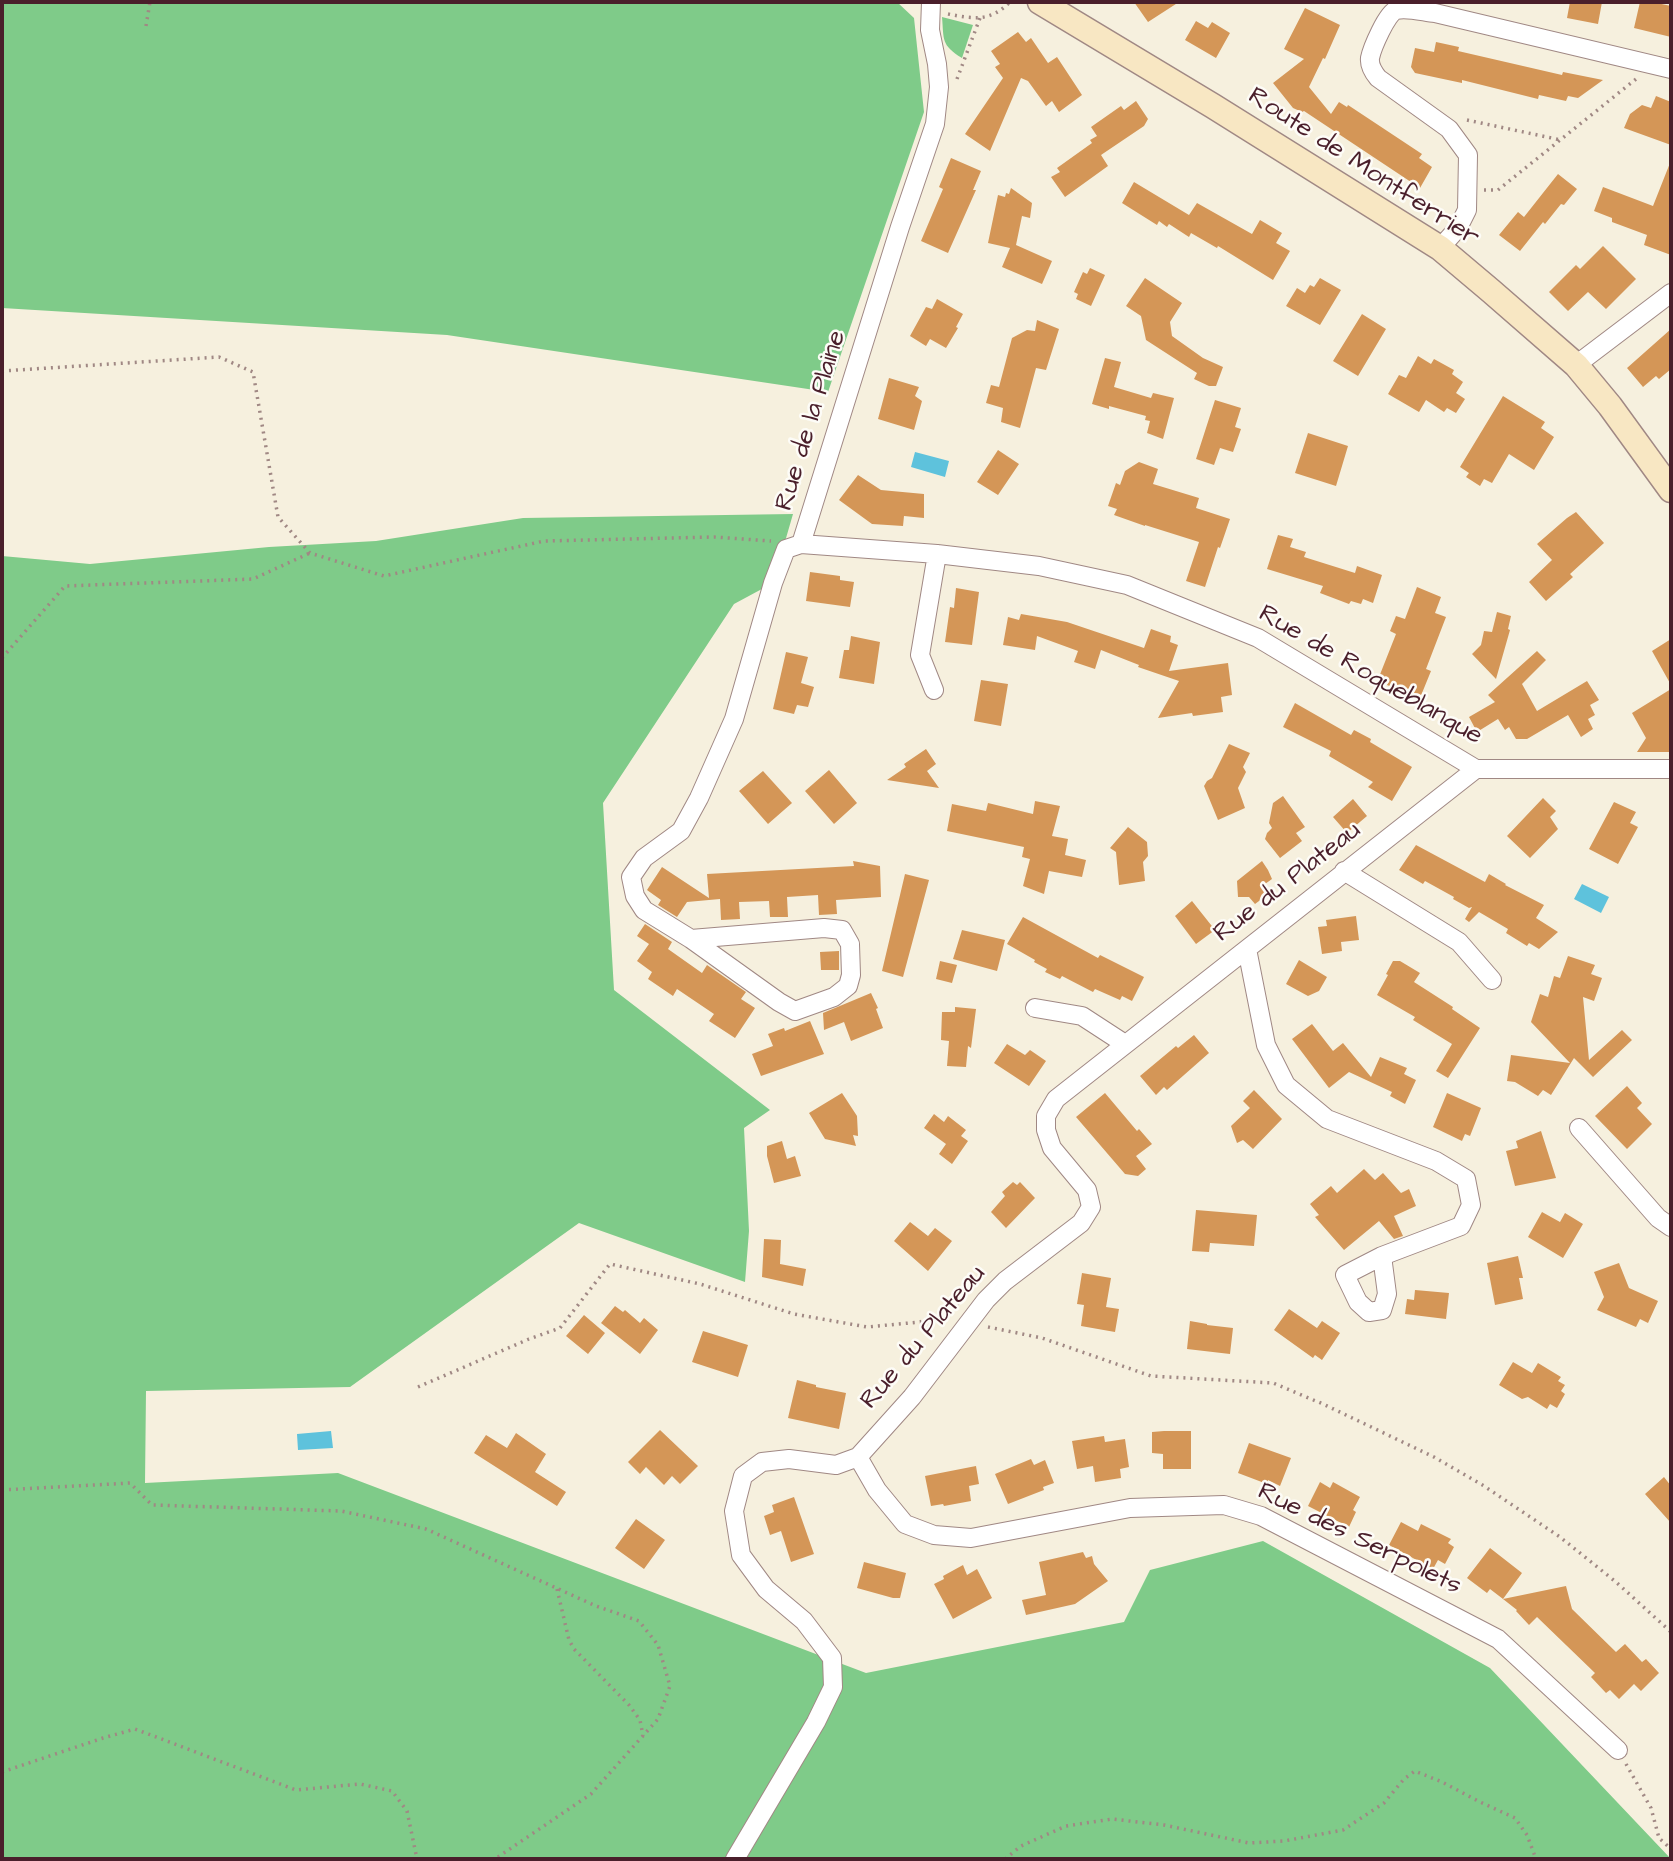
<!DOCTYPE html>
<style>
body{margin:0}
#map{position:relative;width:1673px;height:1861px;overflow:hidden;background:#f6f0de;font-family:"Architects Daughter",sans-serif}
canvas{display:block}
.frame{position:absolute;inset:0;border:4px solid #4a1f2b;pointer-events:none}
</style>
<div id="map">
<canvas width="1673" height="1861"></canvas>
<div class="frame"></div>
</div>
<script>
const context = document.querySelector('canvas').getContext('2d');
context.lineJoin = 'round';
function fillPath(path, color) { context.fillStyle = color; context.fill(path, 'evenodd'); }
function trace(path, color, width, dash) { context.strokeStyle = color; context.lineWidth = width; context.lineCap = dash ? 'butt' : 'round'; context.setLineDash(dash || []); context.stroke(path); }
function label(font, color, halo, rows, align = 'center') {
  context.font = font + ' "Architects Daughter",sans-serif'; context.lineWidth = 5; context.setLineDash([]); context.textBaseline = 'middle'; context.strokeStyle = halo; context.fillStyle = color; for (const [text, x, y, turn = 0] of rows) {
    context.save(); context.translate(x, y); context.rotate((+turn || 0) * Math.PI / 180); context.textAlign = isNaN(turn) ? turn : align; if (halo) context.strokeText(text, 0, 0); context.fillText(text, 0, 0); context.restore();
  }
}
fillPath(new Path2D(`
 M2 2H897L914 18 924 112 828 392 447 335 2 308Z
 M942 17 973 25 962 58C941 45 944 40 942 17Z
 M793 514 773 583 734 604 603 803 614 990 770 1110 744 1128 749 1231 745 1282 579 1223 350 1387 146 1391 145 1483 338 1473 866 1673 1124 1622 1150 1570 1263 1541 1490 1668 1671 1859H2V556L90 564 269 547 376 541 523 518Z`), '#7fcb89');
fillPath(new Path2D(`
 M915 452 949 461 945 477 911 467Z
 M1582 884 1609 897 1601 913 1574 899Z
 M331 1431 333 1448 298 1450 297 1434Z`), '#5ec2dc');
fillPath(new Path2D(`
 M1134 2H1179L1148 22Z
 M1570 2H1602L1598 24 1567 18Z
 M1640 2H1652L1671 6V37L1634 28Z
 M1305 8 1340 25 1325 59 1323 58 1309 87 1331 114 1339 102 1347 107 1348 105 1422 154 1419 158 1432 167 1420 188 1304 111 1302 112 1293 108 1273 83 1304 59 1284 49Z
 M1196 21 1208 28 1212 22 1230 33 1216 58 1185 40Z
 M1018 32 1026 42 1031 38 1048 63 1057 57 1082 95 1059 112 1052 101 1046 106 1028 81 1021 78 990 151 965 134 1003 78 995 67 1000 64 991 51Z
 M1436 42 1459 47 1458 51 1562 75 1563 72 1603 80 1578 98 1568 96 1566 101 1539 95 1538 99 1462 80V83L1415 73 1411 67 1415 48 1434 52Z
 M1656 96 1671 102V145L1624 128 1630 114 1642 105 1651 108Z
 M1136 101 1148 119 1144 126 1101 155 1108 166 1065 197 1051 177 1060 172 1057 168 1092 143 1090 140 1097 136 1091 127 1121 106 1124 110Z
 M951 158 981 171 973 190H976L948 253 921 241 943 189 939 187Z
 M1670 163H1671V255L1644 245 1647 235 1612 222V218L1594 211 1603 187 1653 206Z
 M1558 174 1577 189 1564 205 1561 204 1545 224 1543 222 1520 251 1499 235 1518 212 1524 217Z
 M1134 182 1189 215 1197 203 1252 234 1260 220 1282 233 1276 243 1290 251 1273 280 1218 246 1217 248 1191 233 1189 237 1169 224 1167 227 1159 221 1157 225 1122 203Z
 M1011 188 1032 203 1030 218 1022 216 1016 245 1052 261 1042 284 1002 267 1010 248 988 243 998 195 1005 197 1006 193 1009 194Z
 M1603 246 1636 279 1606 309 1588 292 1568 311 1549 292 1576 265 1580 269Z
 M1090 268 1105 275 1091 306 1076 299 1078 294 1074 292 1083 272 1087 274Z
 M1145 278 1182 303 1170 322 1172 336 1203 358 1223 367 1216 386H1209L1194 379 1197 373 1146 340 1141 316 1126 306Z
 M1320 278 1341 290 1320 325 1286 306 1297 288 1305 293 1310 285 1314 287Z
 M937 299 963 314 956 327 958 328 946 348 930 339 926 346 910 336 926 307 932 309Z
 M1362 314 1386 329 1358 376 1333 361Z
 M1037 320 1059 329 1046 370 1036 368 1020 428 1001 422 1003 408 986 403 991 385 999 387 1012 338 1027 330 1035 331Z
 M1671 329V369L1659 379 1656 376 1643 387 1627 368Z
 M1418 356 1431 364 1434 359 1454 370 1452 374 1463 382 1456 393 1465 399 1456 413 1447 408 1444 412 1426 400 1419 412 1388 394 1399 375 1406 378Z
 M1105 358 1121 362 1114 387 1151 398 1153 393 1174 398 1163 439 1147 433 1150 421 1145 420 1146 416 1109 406V409L1092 404Z
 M889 378 919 387 915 396 922 401 914 430 878 419Z
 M1503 396 1545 422 1541 428 1554 437 1534 470 1509 454 1492 483 1484 479 1480 486 1466 477 1469 473 1460 467Z
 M1215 400 1241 408 1235 427 1241 429 1233 452 1220 448 1214 465 1196 459Z
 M1308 433 1348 446 1336 486 1295 473Z
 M998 450 1019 464 998 495 977 482Z
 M1139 462 1158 469 1153 484 1199 498 1196 508 1230 519 1220 548 1218 547 1205 587 1186 581 1199 542 1145 525V526L1114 515 1117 509 1108 506 1116 483 1120 485 1125 471Z
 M858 475 881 490 924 494V518L904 516 903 526 872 524 839 500Z
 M1576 512 1604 543 1570 574 1573 577 1546 601 1529 582 1552 560 1537 544 1567 518Z
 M1278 535 1293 539 1290 547 1306 552 1304 557 1355 573 1357 566 1382 575 1373 603 1363 599 1361 604 1351 601 1349 604 1320 593 1323 586 1267 569Z
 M810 572 840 576V580L854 582 850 607 806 601Z
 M1417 587 1441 597 1435 613 1446 617 1426 669 1431 671 1420 698 1387 685 1389 681 1379 677 1396 634 1390 631 1396 616 1405 619Z
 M956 588 979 592 972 645 945 642 950 607 954 608Z
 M1497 612 1511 616 1508 629 1510 630 1496 679 1472 654 1481 645 1484 631 1492 632Z
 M1021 614 1067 622 1144 648 1151 629 1171 636 1170 642 1178 645 1169 671 1228 663 1232 695 1221 697 1223 712 1193 716 1192 713 1158 718 1179 681 1138 667 1139 665 1101 650 1095 669 1074 662 1078 651 1037 636 1035 650 1003 645 1008 617 1019 620Z
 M851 636 880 642 874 684 839 678 844 650H849Z
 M1671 639V685L1652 651Z
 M1537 651 1546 660 1522 684 1537 711 1587 681 1599 700 1590 705 1595 715 1588 719 1593 729 1581 737 1568 715 1527 739H1516L1509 727 1505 730 1498 719 1477 732 1469 717 1495 702 1488 695Z
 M786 652 808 657 801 683 814 687 808 707 797 705 794 714 773 709Z
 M981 680 1008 684 1001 726 974 721Z
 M1671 689V752H1637L1646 738 1632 713Z
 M1295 703 1351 735 1354 730 1371 739 1370 742 1412 767 1392 801 1368 787 1373 782 1329 756 1331 751 1283 727Z
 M1229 744 1250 753 1243 767 1246 772 1238 788 1245 808 1218 820 1204 786 1207 781 1212 778Z
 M926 749 936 764 927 771 939 788 887 780 906 767 904 764Z
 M829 770 857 803 834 824 805 791Z
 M763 771 792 803 768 824 739 791Z
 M1283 796 1305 827 1296 833 1302 841 1280 858 1265 839 1267 833 1272 828 1269 823 1273 803Z
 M1543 798 1556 811 1550 817 1558 829 1530 858 1507 836Z
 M1353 799 1367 816 1347 833 1333 817Z
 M1035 801 1060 806 1052 836 1068 839 1065 855 1086 860 1082 877 1049 871 1044 894 1023 886 1030 859 1022 857 1024 847 947 831 952 804 986 811 988 803 1033 814Z
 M1614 802 1636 812 1630 823 1638 827 1618 864 1589 849Z
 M1128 827 1147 842 1148 856 1143 862 1145 881 1119 885 1116 852 1110 848Z
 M1416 845 1485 882 1489 874 1506 884 1505 885 1544 905 1536 918 1558 932 1539 949 1529 943 1527 946 1506 933 1508 929 1479 912 1469 922 1465 919 1472 907 1469 908 1453 899 1454 897 1425 881 1423 884 1399 870Z
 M853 861 880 866 881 897 836 900 837 914 819 915 818 895 787 897 788 917H770L769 901 739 902 740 919 721 920 720 899 687 902 677 917 658 905 661 900 647 890 662 867 709 898 707 874 854 866Z
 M1262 861 1268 870 1272 879 1265 884 1271 892 1255 904 1249 897H1238L1237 881Z
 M905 874 929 880 903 977 882 971Z
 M1192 901 1215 930 1196 944 1175 916Z
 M1356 916 1359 940 1341 942 1342 951 1322 954 1318 927 1327 926 1326 920Z
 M1023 917 1098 958 1100 955 1144 977 1132 1001 1122 996 1120 1000 1095 989 1093 992 1062 976 1060 979 1045 972 1047 969 1034 962 1035 960 1007 944Z
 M645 924 672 942 668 949 702 973 707 965 746 992 741 999 755 1008 735 1038 709 1021 714 1014 677 989 673 996 648 979 652 972 637 961 649 944 637 936Z
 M962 930 1005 940 997 971 953 959Z
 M839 951V970H821L820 952Z
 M1568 956 1595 965 1591 974 1602 978 1594 1001 1583 997 1589 1060 1622 1030 1632 1040 1593 1077 1574 1058 1551 1095 1543 1090 1538 1096 1515 1082 1507 1081 1511 1055 1570 1063 1531 1022 1540 994 1548 997 1554 976 1560 978Z
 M1299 960 1327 977 1319 991 1308 996 1286 984Z
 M940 961 957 965 952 983 936 979Z
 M1393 961H1400L1420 973 1414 982 1453 1007 1452 1009 1480 1028 1448 1078 1436 1071 1452 1044 1413 1020 1415 1017 1377 995 1388 975 1386 974Z
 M871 993 878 1008 876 1009 883 1028 851 1041 844 1022 824 1030 823 1013Z
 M955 1007 976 1009 971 1048 968 1046 966 1067 947 1066 949 1041 941 1040 942 1012H955Z
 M810 1021 824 1054 761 1076 752 1054 773 1046 768 1034 784 1028 785 1031Z
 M1312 1024 1333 1051 1343 1043 1371 1077 1380 1057 1407 1068 1404 1074 1416 1080 1405 1104 1390 1096 1392 1092 1349 1072 1329 1088 1292 1039Z
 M1194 1035 1209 1053 1167 1090 1164 1087 1156 1095 1140 1076 1176 1046 1178 1048Z
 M1007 1044 1025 1055 1030 1050 1046 1061 1029 1086 994 1063Z
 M1627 1086 1642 1103 1637 1108 1652 1124 1627 1149 1595 1116Z
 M1254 1090 1282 1119 1253 1149 1243 1140 1237 1143 1231 1126 1250 1108 1243 1101Z
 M842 1093 857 1116 858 1136 853 1135 856 1146 825 1139 809 1113Z
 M1105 1093 1137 1131 1139 1129 1152 1144 1136 1156 1146 1169 1138 1176 1125 1174 1076 1117Z
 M1447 1093 1481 1108 1470 1136 1465 1134 1462 1141 1433 1127Z
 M934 1114 944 1122 948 1116 966 1130 961 1136 968 1141 952 1164 939 1154 946 1144 924 1128Z
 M1541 1131 1556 1178 1515 1186 1506 1151 1518 1148 1516 1141Z
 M782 1141 787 1159 795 1156 801 1176 774 1183 767 1156V1146Z
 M1364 1169 1375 1180 1383 1173 1401 1193 1409 1189 1416 1206 1394 1216 1403 1236 1394 1239 1379 1221 1344 1250 1315 1217 1319 1215 1310 1204 1331 1186 1337 1193Z
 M1013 1182 1017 1185 1020 1182 1035 1198 1006 1228 991 1212 1005 1196 1002 1192Z
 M1196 1210 1257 1215 1254 1246 1210 1243 1209 1252 1192 1251Z
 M1542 1212 1560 1222 1565 1213 1583 1224 1563 1258 1528 1237Z
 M910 1222 928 1236 935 1228 952 1241 928 1271 894 1241Z
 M764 1239 781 1240 780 1264 806 1269 803 1286 762 1277Z
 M1518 1256 1523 1278H1519L1523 1299 1495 1305 1487 1263Z
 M1619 1263 1629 1288 1658 1301 1648 1323 1640 1319 1636 1327 1597 1310 1604 1297 1594 1272Z
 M1082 1273 1111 1278 1106 1307 1119 1309 1115 1332 1081 1326 1084 1305 1077 1304Z
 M1415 1290 1449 1293 1446 1319 1405 1314 1407 1299 1414 1300Z
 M615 1306 623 1312 625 1310 640 1323 644 1318 658 1330 640 1354 601 1323Z
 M1289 1309 1317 1328 1322 1321 1340 1333 1322 1360 1315 1355 1313 1358 1274 1330Z
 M584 1315 605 1333 588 1354 566 1336Z
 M1190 1321 1207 1324V1325L1233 1328 1230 1354 1187 1349Z
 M703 1331 748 1345 738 1377 692 1362Z
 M1513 1362 1532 1373 1538 1363 1561 1377 1558 1381 1565 1385 1561 1391 1565 1394 1557 1408 1550 1404 1547 1409 1528 1397 1522 1399 1499 1385Z
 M797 1380 816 1385V1387L846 1393 839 1429 788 1418Z
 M660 1430 698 1466 680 1484 672 1476 664 1485 646 1467 640 1474 628 1462Z
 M1164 1431H1191V1469H1163V1454L1152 1453V1432Z
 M516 1433 546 1454 535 1472 566 1492 557 1506 474 1453 486 1435 507 1448Z
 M1104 1436 1105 1442 1125 1439 1129 1467 1120 1469 1121 1478 1095 1482 1093 1466 1077 1469 1072 1441Z
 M1249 1443 1291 1458 1280 1486 1268 1480 1267 1484 1238 1473Z
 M1031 1459 1034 1465 1045 1460 1054 1483 1043 1487 1044 1490 1008 1504 995 1474Z
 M976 1466 979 1484 969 1486 971 1501 944 1506 943 1504 931 1506 925 1476Z
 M1664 1477 1671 1486V1523L1645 1494Z
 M1320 1482 1330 1488 1333 1482 1360 1497 1353 1510 1356 1512 1349 1527 1308 1506Z
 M794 1497 814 1554 791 1562 781 1531 770 1535 764 1516 774 1512 772 1505Z
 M636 1519 665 1540 644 1569 615 1548Z
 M1401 1522 1418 1531 1421 1524 1451 1539 1448 1543 1454 1547 1445 1564 1438 1560 1433 1569 1389 1545Z
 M1490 1548 1522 1573 1503 1599 1490 1589 1487 1593 1467 1578Z
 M1083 1552 1086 1558 1092 1556 1094 1564 1108 1581 1075 1604 1026 1615 1022 1600 1046 1595 1039 1562Z
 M864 1562 906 1573 900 1598H893L857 1588Z
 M963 1565 967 1575 977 1569 992 1598 953 1619 934 1584 944 1579 943 1576Z
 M1566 1586 1572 1609 1616 1652 1625 1644 1642 1662 1646 1659 1659 1673 1641 1691 1634 1684 1619 1699 1610 1690 1606 1693 1591 1677 1595 1673 1537 1617 1529 1625 1516 1611 1517 1610 1503 1599Z`), '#d49657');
const street = new Path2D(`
 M1440 248 1458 228 1467 210 1468 155 1449 129 1378 78C1374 73 1369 66 1370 58 1372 48 1387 13 1396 10 1407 7 1424 12 1435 13L1671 69
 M1576 365 1671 293
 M801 544 900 227 935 124 939 87 937 64 930 30 931 2
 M934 690 920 655 937 554
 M1344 871 1459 942 1492 980
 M691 939 824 928 842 930 850 944 851 975 848 986 834 997 795 1011 779 1002 691 939 644 910 635 896 631 877 644 858 681 831 699 798 734 719 773 583 786 549 801 544 937 554 1039 566 1127 585 1258 638 1476 769H1671
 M1247 949 1266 1045 1286 1085 1327 1119 1436 1161 1466 1179 1471 1205 1461 1226 1382 1256 1345 1275 1358 1302 1369 1312 1382 1310 1387 1294 1382 1256
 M1035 1008 1082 1016 1125 1044
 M1579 1128 1658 1218 1671 1227
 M858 1457 877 1490 905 1524 934 1535 971 1538 1130 1508 1224 1505 1261 1516 1498 1639 1618 1750
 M735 1859 816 1722 833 1687 832 1658 804 1621 766 1589 741 1555 734 1511 743 1476 762 1462 789 1459 836 1465 858 1457 912 1397 986 1300 1005 1281 1081 1223 1091 1207 1087 1190 1052 1148 1046 1130V1116L1056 1099 1476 769`);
const secondary = new Path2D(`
 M1040 2 1213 106 1440 248 1491 291 1576 365 1610 406 1671 490`);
trace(street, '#a08884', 20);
trace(secondary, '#a08884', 27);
trace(new Path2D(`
 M948 14C974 19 990 22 1010 2
 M146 26 150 2
 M957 79 980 18
 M1467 120 1561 140
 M1484 190H1498L1636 79
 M2 371 219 357 253 372 278 517 310 553 384 576 544 541 714 537 771 541
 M2 658 65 586 253 579 310 553
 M988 1327 1042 1338 1151 1376 1273 1383 1323 1404 1434 1457 1484 1486 1560 1537 1616 1582 1671 1632
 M418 1387 529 1339 560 1328 610 1264 700 1284 794 1314 867 1327 920 1322 959 1303
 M2 1490 130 1483 152 1505 341 1511 426 1529 596 1606 639 1621 658 1645 670 1686 658 1719 591 1794 495 1859
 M557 1589 569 1640 574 1649 629 1705 640 1720 643 1736
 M1626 1764 1651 1808 1659 1838 1671 1849
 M2 1772 103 1738 135 1729 296 1790 360 1784 392 1791 407 1811 417 1859
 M1005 1859 1021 1846 1066 1826 1112 1819 1164 1825 1249 1843 1284 1841 1343 1830 1384 1803 1404 1779 1415 1771 1442 1782 1478 1801 1515 1818 1527 1835 1536 1859`), '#a08884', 3.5, [2, 5]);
trace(street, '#fff', 18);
trace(secondary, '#f8e7c3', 24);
label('26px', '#4a1f2b', '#fdfcf7', [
 ["Route de Montferrier",1363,168,33],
 ["Rue de la Plaine",812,421,-73],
 ["Rue de Roqueblanque",1370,676,30],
 ["Rue du Plateau",1288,883,-38],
 ["Rue du Plateau",924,1338,-50],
 ["Rue des Serpolets",1359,1540,26]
]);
</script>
